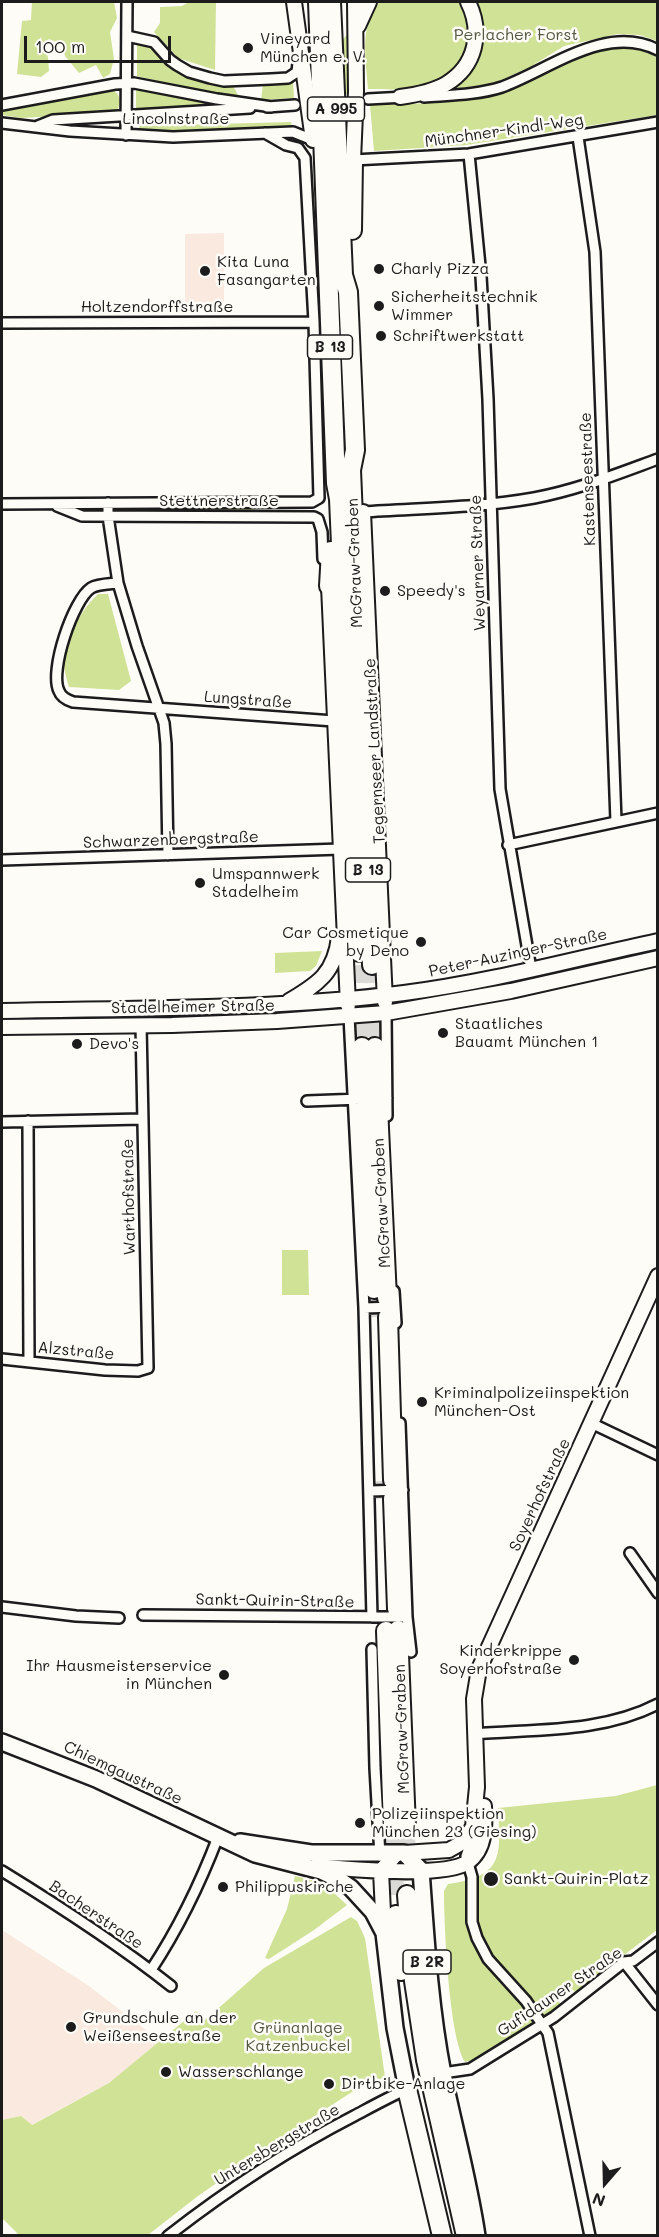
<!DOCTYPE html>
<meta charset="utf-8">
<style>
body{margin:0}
#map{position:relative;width:659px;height:2237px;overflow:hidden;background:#fdfcf7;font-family:Mali,sans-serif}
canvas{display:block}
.frame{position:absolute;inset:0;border:3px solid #1c1c1c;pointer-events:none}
.north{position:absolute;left:575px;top:2153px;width:60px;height:60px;-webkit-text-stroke:4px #fdfcf7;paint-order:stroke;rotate:200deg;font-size:16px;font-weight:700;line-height:24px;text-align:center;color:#1c1c1c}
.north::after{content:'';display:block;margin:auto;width:21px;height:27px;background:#1c1c1c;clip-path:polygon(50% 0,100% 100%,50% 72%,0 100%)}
.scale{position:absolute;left:24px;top:36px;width:147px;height:27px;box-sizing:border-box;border:3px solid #1c1c1c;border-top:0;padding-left:8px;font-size:18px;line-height:21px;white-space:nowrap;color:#1c1c1c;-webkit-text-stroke:4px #fdfcf7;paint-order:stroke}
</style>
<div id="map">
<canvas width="659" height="2237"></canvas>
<div class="frame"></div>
<div class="north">N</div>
<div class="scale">100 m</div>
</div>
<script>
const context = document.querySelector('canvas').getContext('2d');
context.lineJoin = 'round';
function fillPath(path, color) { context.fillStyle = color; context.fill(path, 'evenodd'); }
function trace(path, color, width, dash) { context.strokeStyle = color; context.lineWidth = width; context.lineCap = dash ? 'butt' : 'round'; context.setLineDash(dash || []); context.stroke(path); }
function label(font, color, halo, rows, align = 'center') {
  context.font = font + ' Mali,sans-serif'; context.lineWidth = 5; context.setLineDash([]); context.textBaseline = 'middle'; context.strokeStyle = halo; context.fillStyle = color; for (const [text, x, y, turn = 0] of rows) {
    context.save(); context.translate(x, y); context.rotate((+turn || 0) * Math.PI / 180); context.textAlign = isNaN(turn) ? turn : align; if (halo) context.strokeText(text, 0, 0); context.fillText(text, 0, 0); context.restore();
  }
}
fillPath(new Path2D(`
 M224 233V308H185V234Z
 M2 1930 89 1986 160 2041 109 2083 31 2125 21 2116 2 2120Z`), '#f9e9de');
fillPath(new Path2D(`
 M32 2H114L117 18 110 32 114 59 110 74 103 78 96 65 79 73 65 56 62 44 49 39 41 45 48 57 49 71 41 77 17 74 22 21 31 20Z
 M189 2H216L215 70 178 58 154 32 160 23V7L182 6Z
 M346 2H349L350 94H345L342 41 347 34Z
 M379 2H460C481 35 462 76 424 86 407 91 386 89 368 89 366 59 359 27 379 2Z
 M475 2H657V41L640 35 618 34 564 46 530 67 495 83 449 90C456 83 467 75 474 67 487 47 483 22 475 2Z
 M140 42C157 45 163 62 177 71 194 81 214 84 233 86L239 97 199 91 137 76V46Z
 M628 46 649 50 657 56V115L466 145 374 151 370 105C413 103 461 105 503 92 531 84 556 67 583 57 598 51 613 48 628 46Z
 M293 82 294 98 261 100 263 84Z
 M110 89C120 92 121 100 118 109L110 113 21 118 2 115V111Z
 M136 89 216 104V106L136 111Z
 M291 122 292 127 219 131 139 130V126Z
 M254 506V512L118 513V507Z
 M98 594H108L131 681 119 690 69 687C66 677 62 663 64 653 69 632 82 609 98 594Z
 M322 951 316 966 310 971 275 973V953Z
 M282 1250H308L309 1295H282Z
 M657 1785V1930L575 1992 571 1988 557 1998 561 2005 470 2061 465 2062C449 2037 444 1925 444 1891L448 1884C503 1876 501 1858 498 1808L616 1796Z
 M295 1876 323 1883 347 1905 314 1930 269 1959 265 1958 287 1909Z
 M351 1917 357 1921 365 1938 385 2077 355 2090 284 2136 198 2196 148 2235H19L2 2218V2120L21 2116 32 2125 109 2083 196 2011 205 2020 264 1968Z`), '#d0e296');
trace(new Path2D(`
 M333 102 368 99`), '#dbdad6', 9, [9, 4.5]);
trace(new Path2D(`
 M359 965 362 1047
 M372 965 375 1047
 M374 1299 375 1318
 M380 1481 381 1500
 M393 1827 395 1895
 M406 1827 407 1869`), '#dbdad6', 18, [18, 9]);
const street = new Path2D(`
 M127 36 154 42 170 60 177 65 189 72 210 78 224 81 271 79 288 78 297 72 298 63
 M424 97C450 95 477 95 502 87 549 70 606 23 658 50
 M368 99 405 97
 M2 105 115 84 134 83 217 99 272 107
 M267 107 295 105
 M2 123 70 131 173 137 293 132 313 140
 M38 126 53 120 250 108
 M126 135 127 2
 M578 137 595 252 616 821
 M469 154 481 276 488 399 500 789 531 969
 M353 160 469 154 658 122
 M2 323 314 322
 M108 503V516L118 583 137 646 164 723 166 744 168 855
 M2 504 312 502 319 498 314 322 305 158 298 148 286 145 265 133
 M57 506 82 516 314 517 318 519 322 532 323 559
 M363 512C420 508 478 508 534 498 577 490 617 474 658 459
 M118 583C110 584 98 584 91 588 73 600 49 671 59 691 61 697 67 700 73 702L334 721
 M508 845 658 813
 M2 860 341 849
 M386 1013 387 1116
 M349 1016 364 1308 372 1617
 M307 1101 387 1098
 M28 1121 29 1362
 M2 1122 142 1119
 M394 1291 396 1323
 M364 1308 395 1307
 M2 1359 105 1370 138 1371 148 1368 141 1025
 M400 1423 407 1617 411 1652
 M591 1423 658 1455
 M370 1491 403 1490
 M630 1553 658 1593
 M2 1607 76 1616 119 1618
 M143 1615 404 1617
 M372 1649 375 1768 380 1856
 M475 1734C536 1729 602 1733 658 1704
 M473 1829V1837L466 1856 472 1877V1922L477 1938 488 1959 526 2001 548 2033 590 2236
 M2 1871C59 1906 118 1944 171 1986
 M624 1962 658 2005
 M151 1970C178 1929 200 1884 218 1837
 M443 2073 470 2069 478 2064 554 2017 624 1962 633 1961 658 1942
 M168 2236C227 2190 288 2150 354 2116 371 2107 389 2097 407 2089`);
const secondary = new Path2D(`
 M294 2 313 140
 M358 26 369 2
 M400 97C415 95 432 92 446 84 476 66 483 32 468 2
 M353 160 356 91 355 2
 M363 512 385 1002
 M329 586 348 1005
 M289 1001C318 984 335 973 339 937
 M2 1011C134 1008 273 1010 404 993 490 982 574 959 658 941
 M2 1027 172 1025 277 1021 386 1013 511 991 658 958
 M404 1853 449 1850 463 1842 473 1827 477 1787 474 1699 479 1669 658 1276
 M316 1866C346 1869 446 1878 468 1862 486 1849 485 1825 484 1806
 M384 1933 381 1871 397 1853`);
const primary = new Path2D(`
 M2 1742 96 1779 255 1854 321 1871 338 1879 351 1888 373 1912 384 1933 395 2028 407 2089
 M240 1842 311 1853H404L421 1870C426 1939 430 2007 443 2074 454 2128 469 2181 477 2236`);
const highway = new Path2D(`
 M318 2 336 483 339 499 359 952
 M331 2 343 275 348 292 355 450 351 470 372 965
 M352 230 353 160
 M329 586 331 551
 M362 1047 364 1089
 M375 1047 377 1089
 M378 1107 387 1298
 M365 1108 374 1289
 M388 1317 393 1480
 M393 1499 397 1609
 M398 1630 406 1827
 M386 1631 393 1827
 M407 1895 414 1981 426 2060 466 2236
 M396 1915 401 1971
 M407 2089 442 2236`);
trace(street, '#1c1c1c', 14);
trace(secondary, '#1c1c1c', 18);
trace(primary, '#1c1c1c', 20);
trace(highway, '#1c1c1c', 22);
trace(street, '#fdfcf7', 9);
trace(secondary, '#fdfcf7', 14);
trace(primary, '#fdfcf7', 15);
trace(highway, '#fdfcf7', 18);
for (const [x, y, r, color] of [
 [248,48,6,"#1c1c1c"],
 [379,269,6,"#1c1c1c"],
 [205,271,6,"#1c1c1c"],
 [379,306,6,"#1c1c1c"],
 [381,336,6,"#1c1c1c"],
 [385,591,6,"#1c1c1c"],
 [200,883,6,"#1c1c1c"],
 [421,942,6,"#1c1c1c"],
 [443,1033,6,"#1c1c1c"],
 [77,1044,6,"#1c1c1c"],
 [422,1402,6,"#1c1c1c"],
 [574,1660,6,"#1c1c1c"],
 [224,1675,6,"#1c1c1c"],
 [360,1823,6,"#1c1c1c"],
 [491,1879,8,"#1c1c1c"],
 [223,1887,6,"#1c1c1c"],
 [71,2027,6,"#1c1c1c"],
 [166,2072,6,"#1c1c1c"],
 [329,2084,6,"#1c1c1c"]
]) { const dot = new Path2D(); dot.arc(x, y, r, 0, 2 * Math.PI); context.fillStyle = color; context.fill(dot); trace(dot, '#fdfcf7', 2); }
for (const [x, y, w] of [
 [336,109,57],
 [330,347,45],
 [368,870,45],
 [427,1962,48]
]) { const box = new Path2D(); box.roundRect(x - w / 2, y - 12, w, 24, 4.5); context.fillStyle = '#fdfcf7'; context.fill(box); trace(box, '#1c1c1c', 1.5); }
label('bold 15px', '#1c1c1c', null, [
 ["A 995",336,109],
 ["B 13",330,347],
 ["B 13",368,870],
 ["B 2R",427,1962]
]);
label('16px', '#525741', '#fdfcf7', [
 ["Perlacher Forst",516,35],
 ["Grünanlage",298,2028],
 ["Katzenbuckel",298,2046]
]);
label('16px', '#1c1c1c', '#fdfcf7', [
 ["Vineyard",260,39],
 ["München e. V.",260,57],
 ["Kita Luna",217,262],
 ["Fasangarten",217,280],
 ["Charly Pizza",391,269],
 ["Sicherheitstechnik",391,297],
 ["Wimmer",391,315],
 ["Schriftwerkstatt",393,336],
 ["Speedy's",397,591],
 ["Umspannwerk",212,874],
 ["Stadelheim",212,892],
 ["Car Cosmetique",409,933,"right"],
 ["by Deno",409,951,"right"],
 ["Staatliches",455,1024],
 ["Bauamt München 1",455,1042],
 ["Devo's",89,1044],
 ["Kriminalpolizeiinspektion",434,1393],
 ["München-Ost",434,1411],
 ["Kinderkrippe",562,1651,"right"],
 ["Soyerhofstraße",562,1669,"right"],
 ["Ihr Hausmeisterservice",212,1666,"right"],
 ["in München",212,1684,"right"],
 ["Polizeiinspektion",372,1814],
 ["München 23 (Giesing)",372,1832],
 ["Sankt-Quirin-Platz",504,1879],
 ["Philippuskirche",235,1887],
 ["Grundschule an der",83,2018],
 ["Weißenseestraße",83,2036],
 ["Wasserschlange",178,2072],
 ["Dirtbike-Anlage",341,2084]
], 'left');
label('16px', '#1c1c1c', '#fdfcf7', [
 ["Lincolnstraße",176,119],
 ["Münchner-Kindl-Weg",504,131,-8],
 ["Holtzendorffstraße",157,307],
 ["Kastenseestraße",588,479,-92],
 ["Stettnerstraße",219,501],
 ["McGraw-Graben",355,563,-92],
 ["Weyarner Straße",478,563,-92],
 ["Lungstraße",248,700,4],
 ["Tegernseer Landstraße",375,751,-93],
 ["Schwarzenbergstraße",171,840,-2],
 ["Peter-Auzinger-Straße",518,953,-12],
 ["Stadelheimer Straße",193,1007,-1],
 ["Warthofstraße",129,1197,-91],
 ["McGraw-Graben",382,1203,-93],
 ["Alzstraße",76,1351,5],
 ["Soyerhofstraße",540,1495,-65],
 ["Sankt-Quirin-Straße",275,1601,1],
 ["McGraw-Graben",402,1729,-92],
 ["Chiemgaustraße",123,1773,25],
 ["Bacherstraße",96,1915,34],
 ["Gufidauner Straße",560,1992,-34],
 ["Untersbergstraße",277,2145,-31]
]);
</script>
